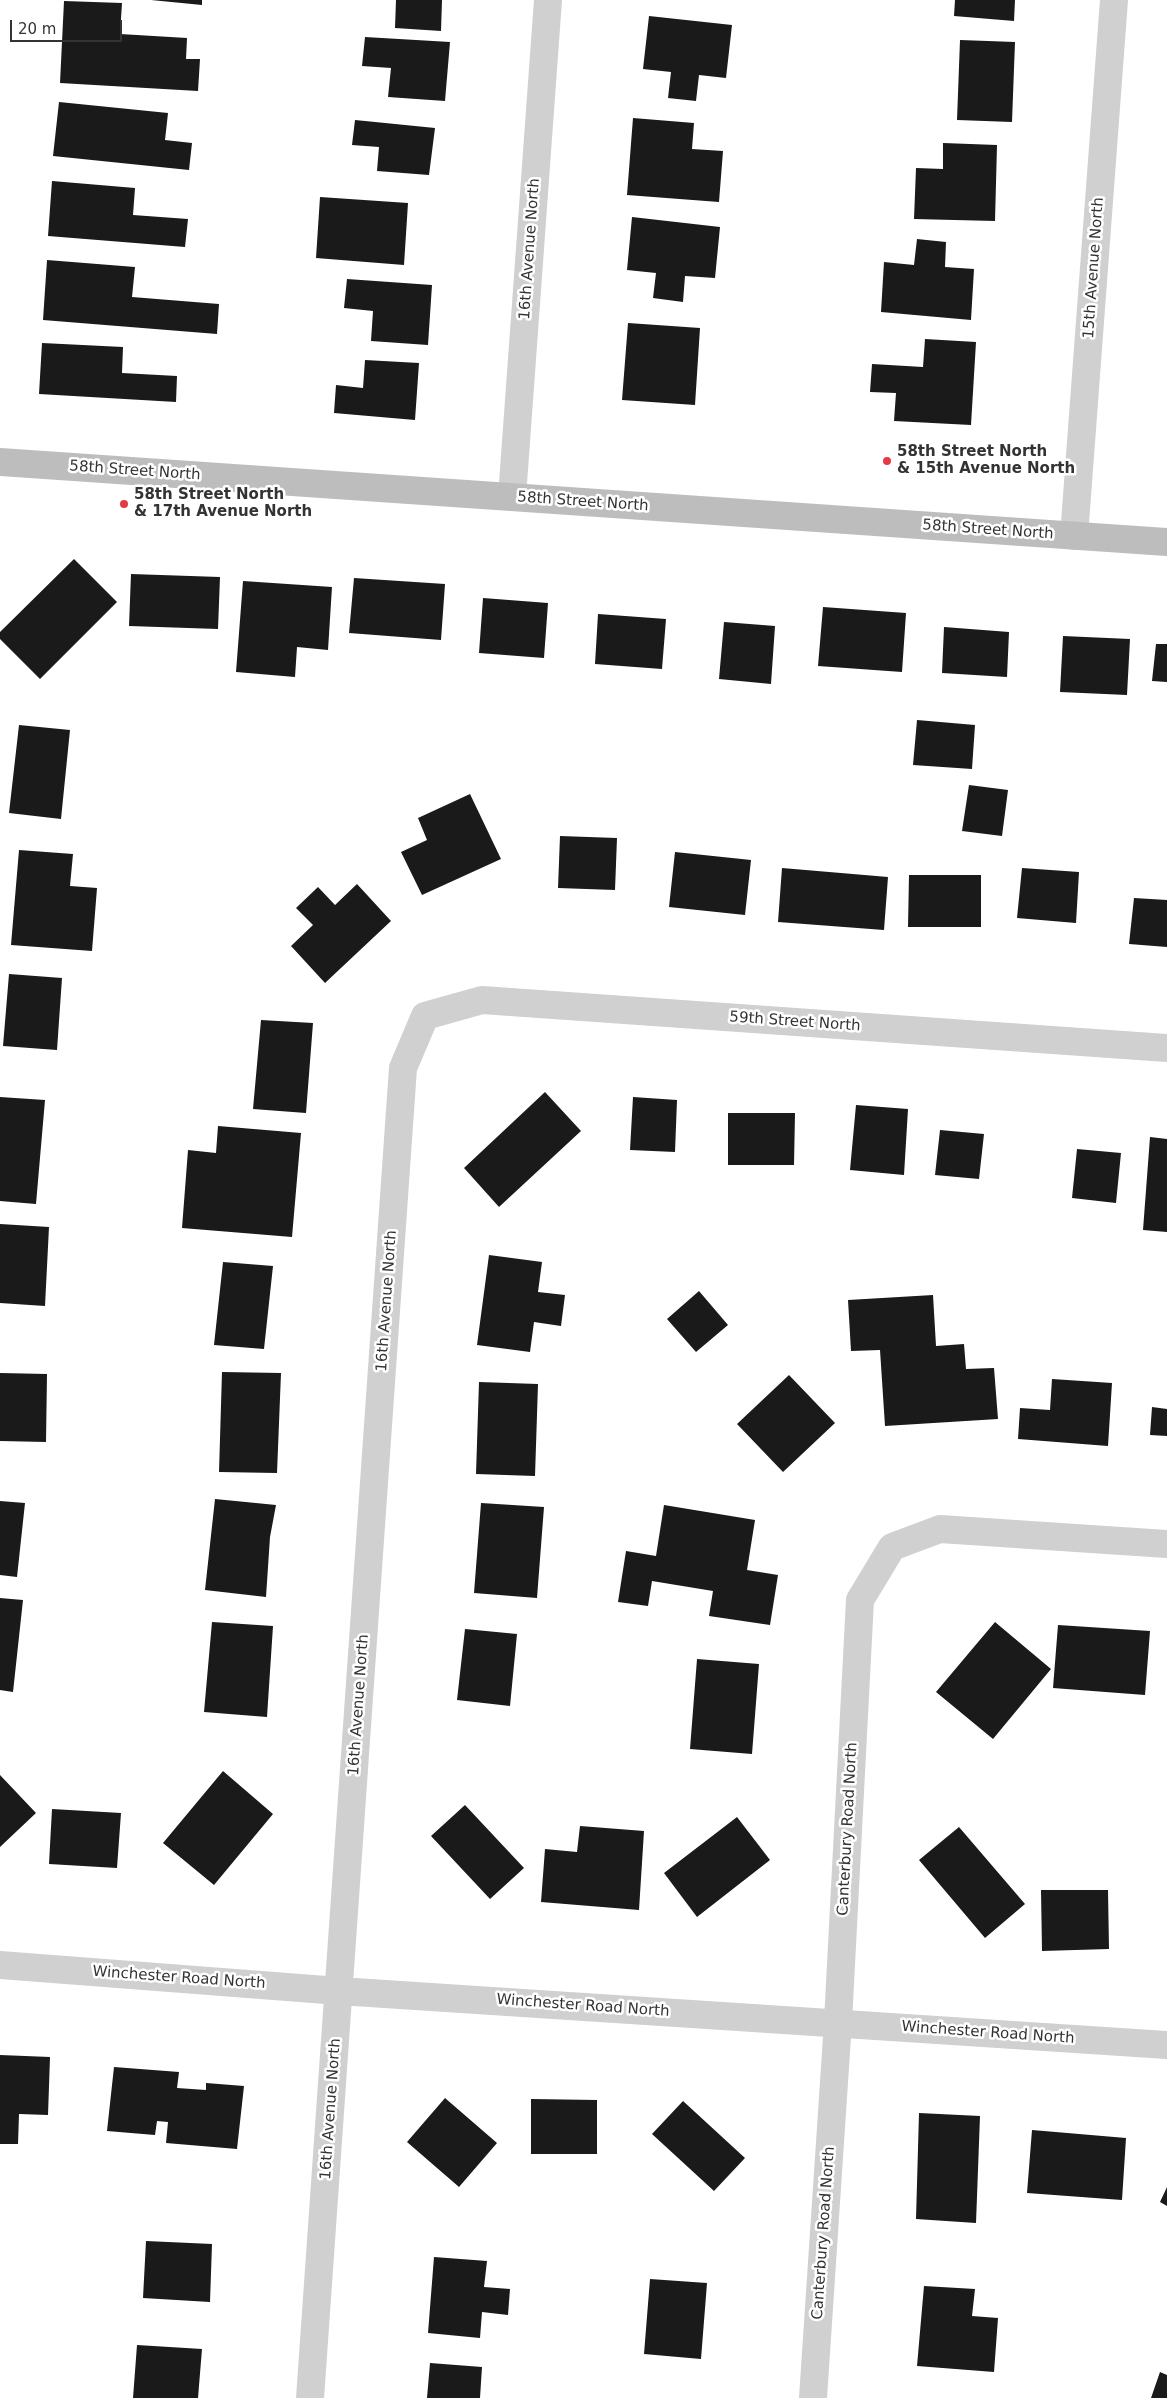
<!DOCTYPE html>
<style>
body{margin:0}
#map{position:relative;width:1167px;height:2398px;overflow:hidden;background:#fff;font-family:"DejaVu Sans",sans-serif}
canvas{display:block}
.scale{position:absolute;left:10px;top:20px;width:112px;height:22px;box-sizing:border-box;border:2px solid #333;border-top:0;padding-left:6px;font-size:15px;line-height:18px;white-space:nowrap;color:#333;-webkit-text-stroke:4px #fff;paint-order:stroke}
</style>
<div id="map">
<canvas width="1167" height="2398"></canvas>
<div class="scale">20 m</div>
</div>
<script>
const context = document.querySelector('canvas').getContext('2d');
context.lineJoin = 'round';
function fillPath(path, color) { context.fillStyle = color; context.fill(path, 'evenodd'); }
function trace(path, color, width, dash) { context.strokeStyle = color; context.lineWidth = width; context.lineCap = dash ? 'butt' : 'round'; context.setLineDash(dash || []); context.stroke(path); }
function label(font, color, halo, rows, align = 'center') {
  context.font = font + ' "DejaVu Sans",sans-serif'; context.lineWidth = 5; context.setLineDash([]); context.textBaseline = 'middle'; context.strokeStyle = halo; context.fillStyle = color; for (const [text, x, y, turn = 0] of rows) {
    context.save(); context.translate(x, y); context.rotate((+turn || 0) * Math.PI / 180); context.textAlign = isNaN(turn) ? turn : align; if (halo) context.strokeText(text, 0, 0); context.fillText(text, 0, 0); context.restore();
  }
}
fillPath(new Path2D(`
 M151 0H202V5Z
 M396 0H442L441 31 395 28Z
 M955 0H1015L1014 21 954 16Z
 M64 1 122 3 120 34 187 38 186 59H200L198 91 60 83Z
 M649 16 732 25 726 78 699 75 696 101 668 98 671 72 643 69Z
 M365 37 450 42 445 101 388 97 391 68 362 66Z
 M960 40 1015 42 1012 122 957 120Z
 M59 102 168 113 165 140 192 143 189 170 53 156Z
 M633 118 694 123 692 149 723 151 719 202 627 195Z
 M355 120 435 128 429 175 377 171 379 147 352 145Z
 M943 143 997 145 995 221 914 219 916 168 943 169Z
 M52 181 135 188 133 215 188 219 185 247 48 236Z
 M320 197 408 203 404 265 316 258Z
 M632 217 720 227 715 278 685 276 683 302 653 298 656 273 627 270Z
 M917 239 946 242 945 267 974 269 971 320 881 312 884 262 914 265Z
 M47 260 135 267 132 297 219 304 217 334 43 320Z
 M347 279 432 285 428 345 371 341 373 311 344 308Z
 M628 323 700 328 695 405 622 400Z
 M925 339 976 342 971 425 894 421 896 393 870 392 872 364 923 367Z
 M42 343 123 347 122 373 177 376 176 402 39 394Z
 M365 360 419 363 415 420 334 413 336 385 363 388Z
 M74 559 117 602 40 679 0 639V632Z
 M131 574 220 577 218 629 129 626Z
 M354 578 445 584 441 640 349 633Z
 M243 581 332 587 328 650 297 647 295 677 236 672Z
 M483 598 548 603 544 658 479 653Z
 M823 607 906 613 902 672 818 666Z
 M598 614 666 619 662 669 595 664Z
 M724 622 775 626 771 684 719 679Z
 M944 627 1009 632 1007 677 942 673Z
 M1063 636 1130 639 1127 695 1060 692Z
 M1156 644H1167V682L1152 681Z
 M917 720 975 725 972 769 913 765Z
 M19 725 70 730 61 819 9 813Z
 M969 785 1008 790 1002 836 962 831Z
 M470 794 501 859 422 895 401 852 427 840 418 818Z
 M560 836 617 838 615 890 558 888Z
 M19 850 73 854 70 886 97 888 92 951 11 945Z
 M675 852 751 860 745 915 669 907Z
 M782 868 888 877 884 930 778 922Z
 M1022 868 1079 872 1076 923 1017 918Z
 M909 875H981V927H908Z
 M357 884 391 921 325 983 291 946 313 925 296 908 318 887 335 905Z
 M1134 898 1167 900V947L1129 944Z
 M9 974 62 978 57 1050 3 1046Z
 M261 1020 313 1023 306 1113 253 1109Z
 M545 1092 581 1131 499 1207 464 1168Z
 M0 1097 45 1100 36 1204 0 1201Z
 M633 1097 677 1100 675 1152 630 1150Z
 M856 1105 908 1109 904 1175 850 1170Z
 M728 1113H795L794 1165H728Z
 M218 1126 301 1133 292 1237 182 1228 188 1150 216 1153Z
 M940 1130 984 1134 979 1179 935 1175Z
 M1150 1137 1167 1139V1232L1143 1230Z
 M1077 1149 1121 1153 1116 1203 1072 1198Z
 M0 1224 49 1227 45 1306 0 1303Z
 M489 1255 542 1262 538 1292 565 1295 561 1326 534 1322 530 1352 477 1345Z
 M223 1262 273 1266 264 1349 214 1345Z
 M699 1291 728 1325 696 1352 667 1319Z
 M933 1295 936 1346 964 1344 966 1369 994 1368 998 1419 885 1426 880 1350 851 1351 848 1300Z
 M222 1372 281 1373 277 1473 219 1472Z
 M0 1373 47 1374 46 1442 0 1441Z
 M789 1375 835 1423 783 1472 737 1424Z
 M1052 1379 1112 1383 1108 1446 1018 1439 1020 1408 1050 1410Z
 M479 1382 538 1384 535 1476 476 1474Z
 M1152 1407 1167 1409V1436L1150 1435Z
 M215 1499 276 1505 270 1537 266 1597 205 1590Z
 M0 1501 25 1503 17 1577 0 1575Z
 M481 1503 544 1507 537 1598 474 1593Z
 M664 1505 755 1520 747 1570 778 1575 770 1625 709 1616 713 1591 652 1581 648 1606 618 1602 626 1551 656 1556Z
 M0 1598 23 1600 13 1692 0 1690Z
 M212 1622 273 1626 267 1717 204 1712Z
 M995 1622 1051 1669 993 1739 936 1692Z
 M1058 1625 1150 1631 1145 1695 1053 1688Z
 M465 1629 517 1634 510 1706 457 1700Z
 M697 1659 759 1664 752 1754 690 1749Z
 M223 1771 273 1814 214 1885 163 1843Z
 M0 1775 36 1813 0 1847Z
 M465 1805 524 1868 490 1899 431 1836Z
 M52 1809 121 1813 117 1868 49 1864Z
 M737 1817 770 1860 697 1917 664 1873Z
 M580 1826 644 1831 639 1910 541 1902 545 1849 577 1852Z
 M959 1827 1025 1904 985 1938 919 1860Z
 M1041 1890H1108L1109 1949 1042 1951Z
 M0 2055 50 2057 48 2115 19 2114 18 2144H0Z
 M114 2067 179 2072 177 2088 206 2090V2083L244 2086 237 2149 166 2143 168 2122 157 2121 155 2135 107 2131Z
 M445 2098 497 2143 459 2187 407 2142Z
 M531 2099 597 2100V2154H531Z
 M683 2101 745 2158 714 2191 652 2134Z
 M919 2113 980 2116 976 2223 916 2219Z
 M1032 2130 1126 2138 1122 2200 1027 2193Z
 M1167 2187V2206L1160 2202Z
 M146 2241 212 2244 210 2302 143 2298Z
 M434 2257 487 2261 484 2287 510 2289 508 2315 482 2312 480 2338 428 2333Z
 M650 2279 707 2283 701 2359 644 2354Z
 M924 2286 975 2289 972 2316 998 2318 994 2372 917 2366Z
 M137 2345 202 2349 198 2398H133Z
 M430 2363 482 2367 480 2398H427Z
 M1160 2372 1167 2375V2398H1151Z`), '#1a1a1a');
trace(new Path2D(`
 M512 497 548 0
 M1074 536 1114 0
 M0 1965 339 1991 1167 2045
 M310 2398 403 1068 425 1016 482 1000 1167 1048
 M813 2398 838 2022 860 1600 892 1547 940 1529 1167 1544`), '#d0d0d0', 28);
trace(new Path2D(`
 M0 462 1167 542`), '#bdbdbd', 28);
for (const [x, y, r, color] of [
 [887,461,5,"#e63946"],
 [124,504,5,"#e63946"]
]) { const dot = new Path2D(); dot.arc(x, y, r, 0, 2 * Math.PI); context.fillStyle = color; context.fill(dot); trace(dot, '#fff', 2); }
label('15px', '#333', '#fff', [
 ["16th Avenue North",530,249,-86],
 ["15th Avenue North",1094,268,-86],
 ["58th Street North",135,471,4],
 ["58th Street North",583,502,4],
 ["58th Street North",988,530,4],
 ["59th Street North",795,1022,4],
 ["16th Avenue North",387,1301,-86],
 ["16th Avenue North",359,1705,-86],
 ["Canterbury Road North",848,1829,-87],
 ["Winchester Road North",179,1978,4],
 ["Winchester Road North",583,2006,4],
 ["Winchester Road North",988,2033,4],
 ["16th Avenue North",331,2109,-86],
 ["Canterbury Road North",824,2233,-86]
]);
label('bold 15px', '#333', '#fff', [
 ["58th Street North",897,452],
 ["& 15th Avenue North",897,469],
 ["58th Street North",134,495],
 ["& 17th Avenue North",134,512]
], 'left');
</script>
